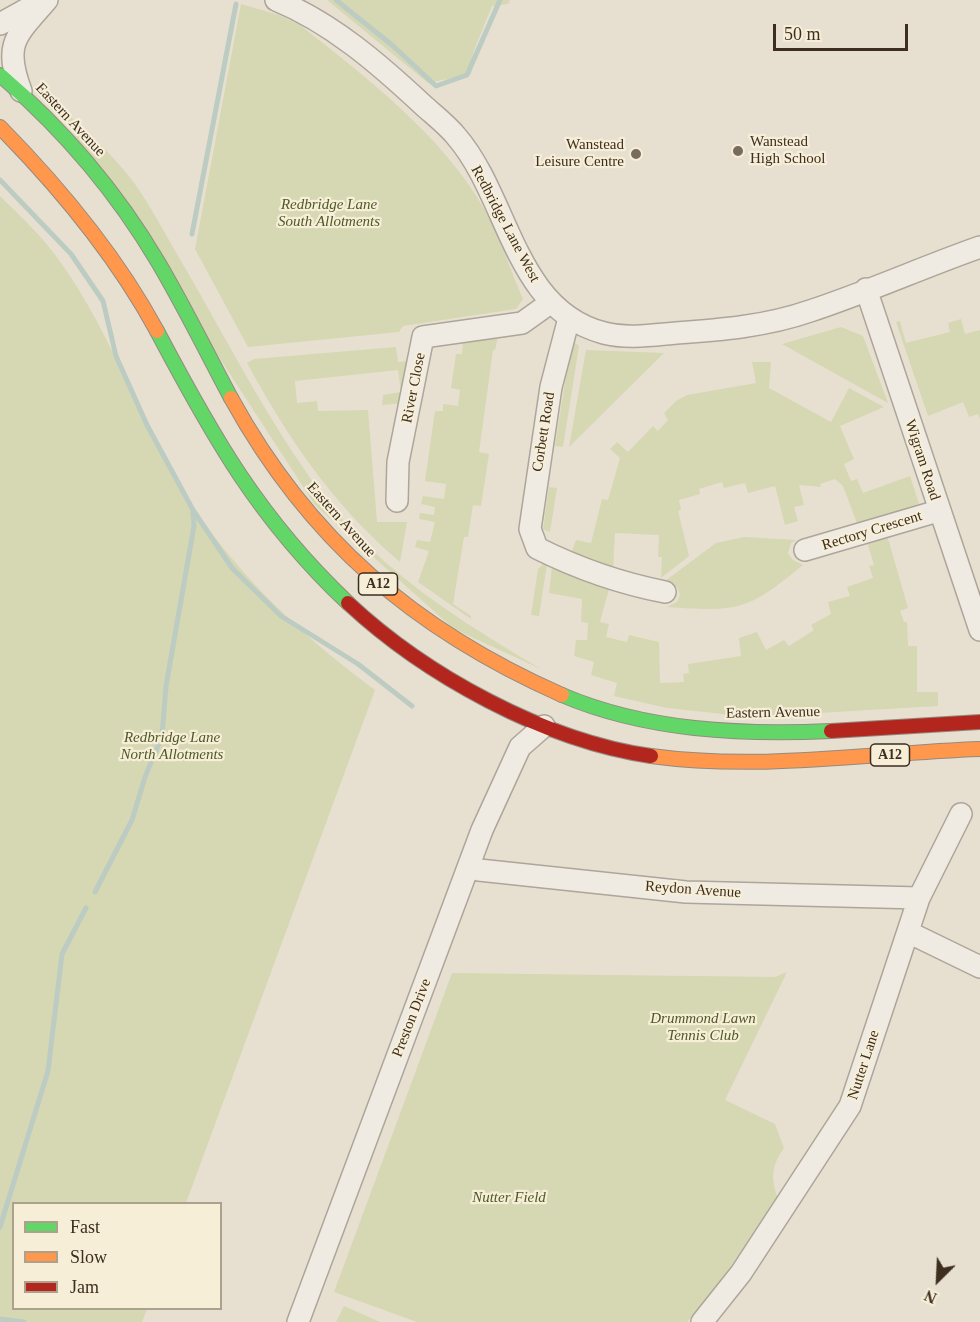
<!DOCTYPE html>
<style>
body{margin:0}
#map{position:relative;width:980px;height:1322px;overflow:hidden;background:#e7e0d1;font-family:"Times New Roman",serif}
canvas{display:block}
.legend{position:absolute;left:12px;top:1202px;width:210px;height:108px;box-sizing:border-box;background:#f7eed8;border:2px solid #ada18e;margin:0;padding:8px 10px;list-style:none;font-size:18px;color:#3d2e20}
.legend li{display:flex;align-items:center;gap:12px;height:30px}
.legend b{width:30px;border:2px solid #ada18e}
.north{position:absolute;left:908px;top:1250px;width:60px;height:60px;-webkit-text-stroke:4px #f7eed8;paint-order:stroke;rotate:204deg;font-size:16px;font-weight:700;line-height:24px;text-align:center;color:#3d2e20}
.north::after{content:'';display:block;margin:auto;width:21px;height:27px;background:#3d2e20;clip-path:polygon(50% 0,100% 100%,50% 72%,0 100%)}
.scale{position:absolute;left:773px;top:24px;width:135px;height:27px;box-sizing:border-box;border:3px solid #3d2e20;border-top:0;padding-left:8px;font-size:18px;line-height:21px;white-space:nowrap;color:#3d2e20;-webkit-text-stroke:4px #f7eed8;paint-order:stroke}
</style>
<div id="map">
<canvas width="980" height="1322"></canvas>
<ul class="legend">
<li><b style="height:8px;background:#63d668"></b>Fast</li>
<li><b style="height:8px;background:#ff974d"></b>Slow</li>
<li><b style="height:8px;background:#b3261e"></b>Jam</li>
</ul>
<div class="north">N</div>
<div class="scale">50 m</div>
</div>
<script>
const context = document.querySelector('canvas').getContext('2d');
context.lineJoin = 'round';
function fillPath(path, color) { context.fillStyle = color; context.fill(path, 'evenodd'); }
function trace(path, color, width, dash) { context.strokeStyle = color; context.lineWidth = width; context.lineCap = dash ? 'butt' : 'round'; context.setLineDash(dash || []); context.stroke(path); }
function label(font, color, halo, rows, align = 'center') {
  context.font = font + ' "Times New Roman",serif'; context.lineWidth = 4.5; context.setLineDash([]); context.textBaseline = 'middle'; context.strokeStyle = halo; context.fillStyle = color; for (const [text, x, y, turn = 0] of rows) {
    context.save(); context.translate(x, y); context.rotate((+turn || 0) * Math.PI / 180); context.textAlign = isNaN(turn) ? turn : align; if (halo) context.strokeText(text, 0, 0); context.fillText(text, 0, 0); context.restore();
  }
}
fillPath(new Path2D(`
 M327 0H510L508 4 492 6 473 53 471 74 428 83Z
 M241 4 279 15 300 25C368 79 441 134 485 210 501 238 510 270 523 299L516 309 403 326 399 332 248 347 195 249Z
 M52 100C79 125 109 150 132 180 151 206 165 234 181 261 228 341 269 424 325 498 381 572 462 622 541 669L454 629 315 505Z
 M0 196C19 215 40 234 56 256 105 322 132 400 172 472 221 560 295 631 375 690L186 1203 14 1204V1308L147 1309 142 1322H0Z
 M961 319 965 334 980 330V419L978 414 969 417 963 402 928 416 896 322 900 321 906 343 950 332 948 323Z
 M841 327 863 336 888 403 782 344Z
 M506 334V338L498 337 495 350H493L479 452 489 454 481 506 473 505 468 537H464L453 604 471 616V619L418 582 429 551 415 547 417 540 430 542 435 522 419 519 420 513 434 515 435 507 421 504 423 496 444 499 446 484 425 481 435 411H443V404L458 406 460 390 451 388 456 354H462L463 339Z
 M574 342 579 346 563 447 555 446 570 350Z
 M396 347 398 362 410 361 405 403 382 405 383 395 401 392 398 370 295 381 297 403 317 401 318 411 368 410 377 522H407L400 562C333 505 289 440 247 363L254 359Z
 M586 350 664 353 569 447Z
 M752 362H771L769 388 831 422 849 388 884 407 840 426 854 459 844 464 851 481 857 479 863 493 910 476 920 507 858 526 843 486 835 479 820 484 821 487 799 485 804 505 794 507 798 521 785 525 775 486 748 493 745 483 724 488 722 482 699 489 700 494 679 500 681 510 678 511 689 556 661 578 662 557H658L659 535 615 533 613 570 571 554 576 540 591 543 602 499 608 500 620 458 610 449 617 442 628 452 653 426 658 431 668 420 664 413 676 401 687 395 756 383Z
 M549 487 557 488 550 532 543 529Z
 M887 535 908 608 900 611 904 622H907L908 646H917V692H938V706L751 717 667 708 614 696 617 683 591 675 594 662 574 656 576 640H587L588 623 581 622 582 599 549 593 552 567 609 589 600 622 609 624 606 637 627 642 629 635 659 642 660 683 684 682 683 674 689 673 688 664 741 656 739 638 757 632 766 650 784 640 789 646 814 630 811 625 831 614 828 602 850 596 847 587 873 578 869 566 874 565 867 542Z
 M744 537 797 540 791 543 788 553 793 560 803 565C747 611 739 612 667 607L677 602 680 594 677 587 665 581 716 543Z
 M543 564H547L539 616 531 615 538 569Z
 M787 972 725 1100 775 1124 784 1148C771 1166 771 1179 778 1199L704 1304 687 1322H417L334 1292 452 973 775 977Z
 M344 1306 380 1322H336Z`), '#d6d7b3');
trace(new Path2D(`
 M336 0 392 45 436 86 467 75 500 0
 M0 180 71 254 103 301 116 356 147 425 193 510 232 568 281 616 358 664 412 706
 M192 234 236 4
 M95 892 132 820 145 777 162 736 166 686 194 526 193 512
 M0 1227 48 1071 62 954 86 908
 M0 1319 24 1322`), '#bcccc2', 5);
const street = new Path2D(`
 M276 0C332 23 379 64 423 105 434 115 447 125 456 136 509 197 514 310 604 333 627 339 653 335 676 333 721 330 767 326 810 311 868 292 923 267 980 247
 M0 24 36 4
 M21 91C3 43 16 36 47 0
 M866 289 980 630
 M569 318 551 387 530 529 537 548C579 569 619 583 665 592
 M397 501 398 462 423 337 522 323 550 303
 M805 550 938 511
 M469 866 479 870 686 892 919 898
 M908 932 980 967
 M298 1322 482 830 520 747 544 726
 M702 1322 741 1273 850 1106 919 898 961 814`);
const fast = new Path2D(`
 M0 75C63 129 116 191 158 262 184 306 207 353 231 398
 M157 331C213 437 259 519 348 603
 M562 695C646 731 742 735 831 731`);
const slow = new Path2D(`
 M0 127C60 188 116 255 157 331
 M231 398C309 540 415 630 562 695
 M651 756C761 771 870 753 980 749`);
const jam = new Path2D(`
 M348 603C425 675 545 741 651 756
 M831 731 980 722`);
trace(street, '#ada599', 24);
trace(fast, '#928b80', 16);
trace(slow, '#928b80', 16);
trace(jam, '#928b80', 16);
trace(street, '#efebe3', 21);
trace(fast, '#63d668', 14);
trace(slow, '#ff974d', 14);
trace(jam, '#b3261e', 14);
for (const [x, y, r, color] of [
 [738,151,6,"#786c5e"],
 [636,154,6,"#786c5e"]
]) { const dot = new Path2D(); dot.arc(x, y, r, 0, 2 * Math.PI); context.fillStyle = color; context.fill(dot); trace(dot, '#f7eed8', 2); }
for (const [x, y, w] of [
 [378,584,39],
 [890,755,39]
]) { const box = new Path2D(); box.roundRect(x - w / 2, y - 11, w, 22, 4.5); context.fillStyle = '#f7eed8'; context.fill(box); trace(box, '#3d2e20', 1.5); }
label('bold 14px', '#3d2e20', null, [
 ["A12",378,584],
 ["A12",890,755]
]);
label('15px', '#3d2e20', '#f7eed8', [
 ["Eastern Avenue",70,120,47],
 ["Redbridge Lane West",505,224,62],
 ["River Close",414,388,-79],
 ["Corbett Road",544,432,-81],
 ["Wigram Road",922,460,72],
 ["Eastern Avenue",341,520,48],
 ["Rectory Crescent",872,531,-17],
 ["Eastern Avenue",773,713,-1],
 ["Reydon Avenue",693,890,4],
 ["Preston Drive",412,1018,-69],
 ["Nutter Lane",864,1065,-72]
]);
label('15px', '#3d2e20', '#f7eed8', [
 ["Wanstead",750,142],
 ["High School",750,159],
 ["Wanstead",624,145,"right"],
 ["Leisure Centre",624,162,"right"]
], 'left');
label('italic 15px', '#4d5a26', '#f7eed8', [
 ["Redbridge Lane",329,205],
 ["South Allotments",329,222],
 ["Redbridge Lane",172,738],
 ["North Allotments",172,755],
 ["Drummond Lawn",703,1019],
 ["Tennis Club",703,1036],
 ["Nutter Field",509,1198]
]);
</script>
